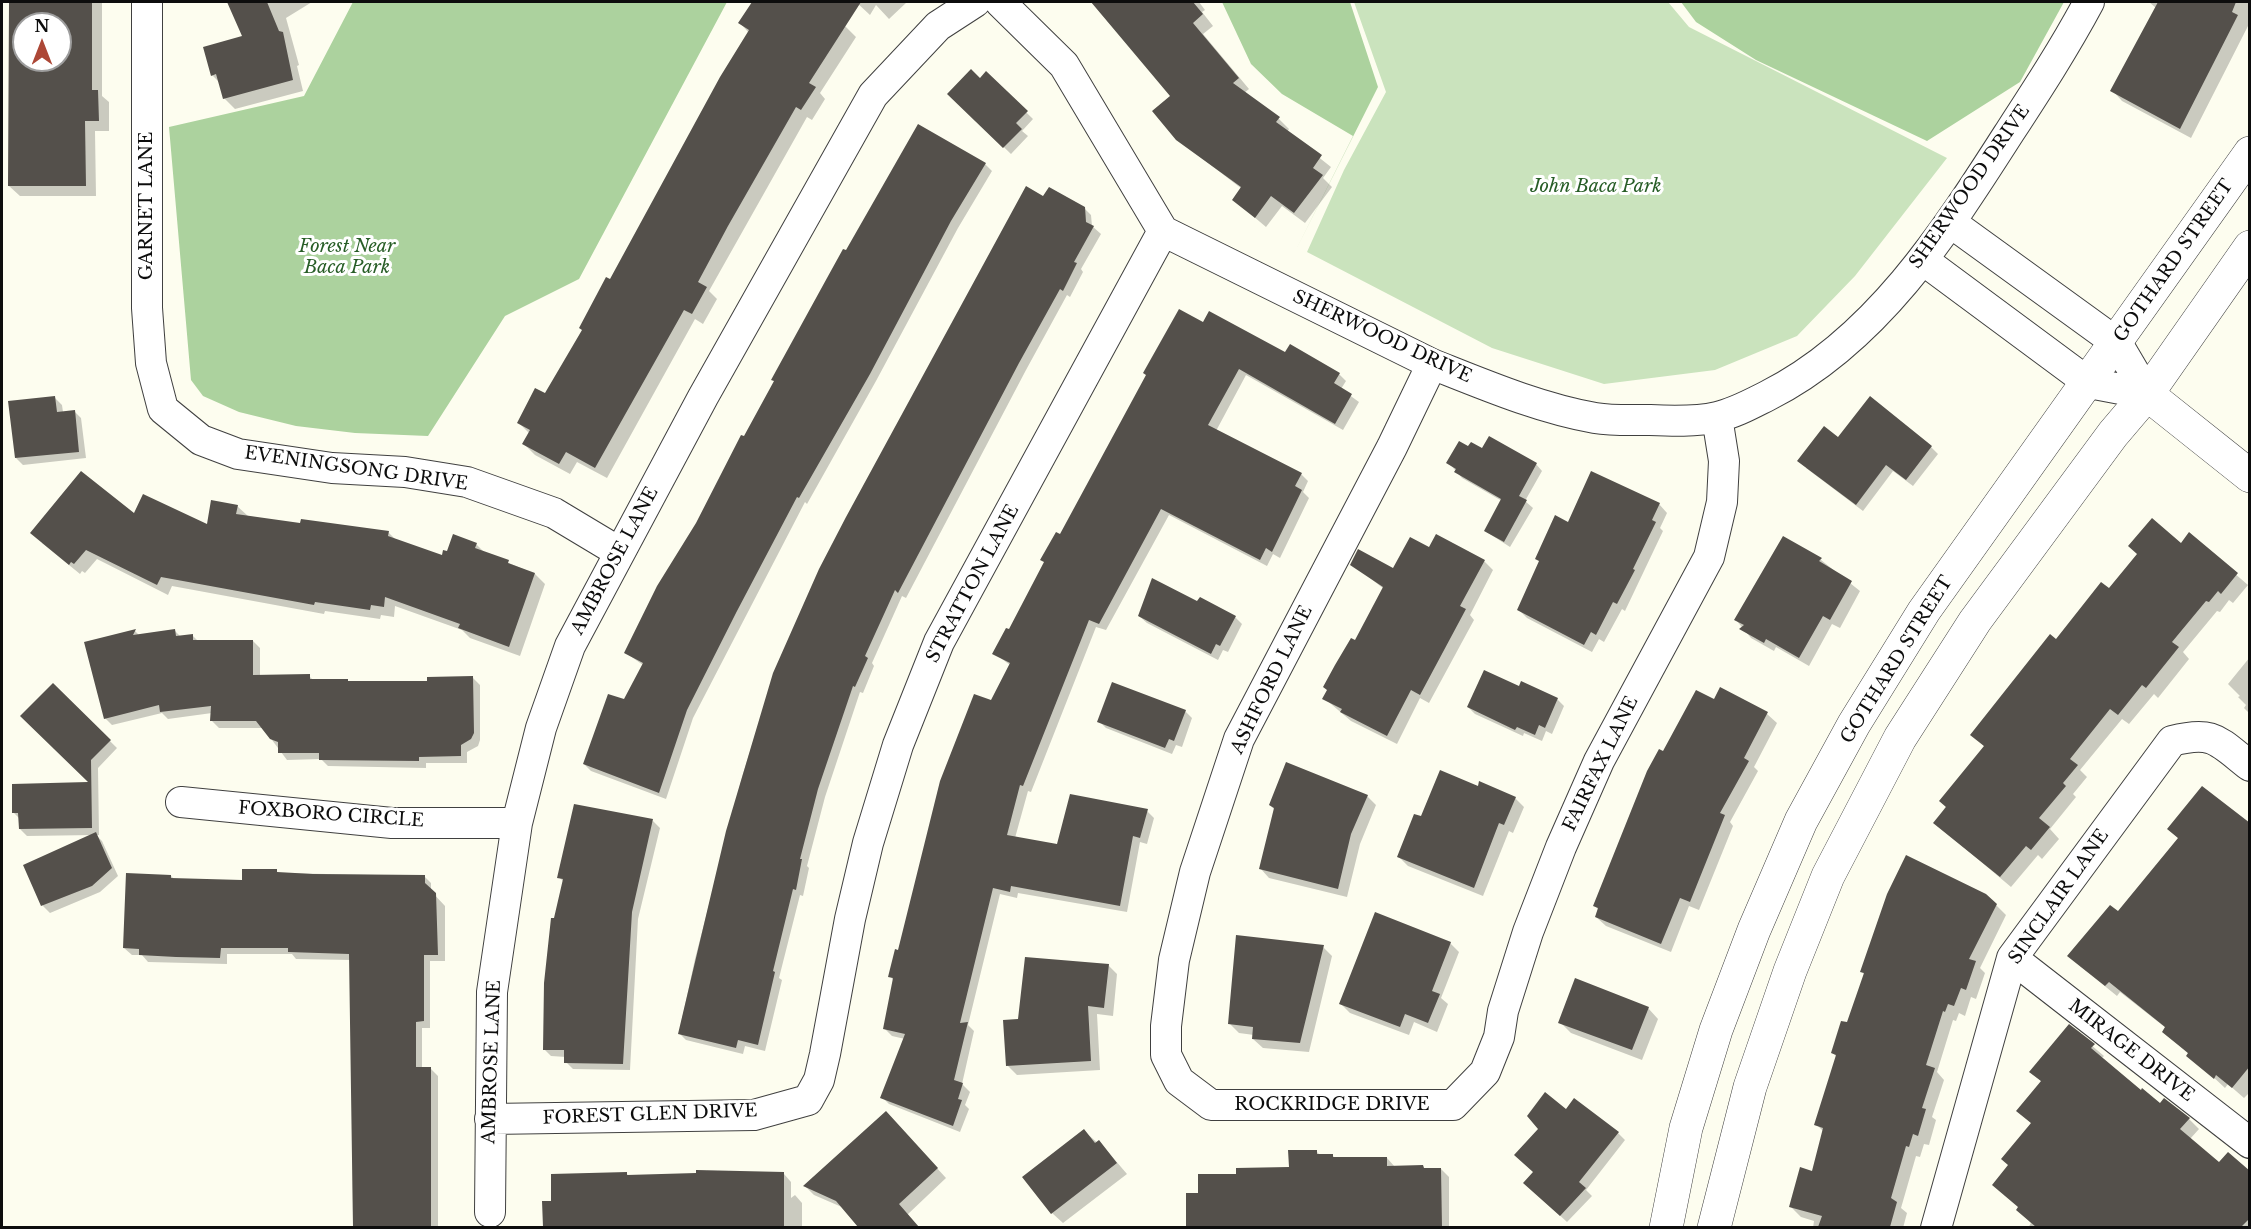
<!DOCTYPE html>
<style>
body{margin:0}
#map{position:relative;width:2251px;height:1229px;overflow:hidden;background:#fdfdef;font-family:"Libre Baskerville",serif}
canvas{display:block}
.frame{position:absolute;inset:0;border:3px solid #0d0d0d;pointer-events:none}
.north{position:absolute;left:12px;top:12px;width:60px;height:60px;box-sizing:border-box;background:#fff;border:2px solid #9e9e9e;border-radius:50%;rotate:0deg;font-size:16px;font-weight:700;line-height:24px;text-align:center;color:#0d0d0d}
.north::after{content:'';display:block;margin:auto;width:21px;height:27px;background:#ac4736;clip-path:polygon(50% 0,100% 100%,50% 72%,0 100%)}
</style>
<div id="map">
<canvas width="2251" height="1229"></canvas>
<div class="frame"></div>
<div class="north">N</div>
</div>
<script>
const context = document.querySelector('canvas').getContext('2d');
context.lineJoin = 'round';
function fillPath(path, color) { context.fillStyle = color; context.fill(path, 'evenodd'); }
function trace(path, color, width, dash) { context.strokeStyle = color; context.lineWidth = width; context.lineCap = dash ? 'butt' : 'round'; context.setLineDash(dash || []); context.stroke(path); }
function label(font, color, halo, rows, align = 'center') {
  context.font = font + ' "Libre Baskerville",serif'; context.lineWidth = 6; context.setLineDash([]); context.textBaseline = 'middle'; context.strokeStyle = halo; context.fillStyle = color; for (const [text, x, y, turn = 0] of rows) {
    context.save(); context.translate(x, y); context.rotate((+turn || 0) * Math.PI / 180); context.textAlign = isNaN(turn) ? turn : align; if (halo) context.strokeText(text, 0, 0); context.fillText(text, 0, 0); context.restore();
  }
}
fillPath(new Path2D(`
 M1354 2H1668L1689 27 1947 158 1855 276 1797 336 1715 370 1604 384 1492 348 1307 252 1344 170 1386 92Z`), '#cae3bd');
fillPath(new Path2D(`
 M353 2H727L579 279 505 316 428 436 355 433 296 426 239 412 203 396 191 380 169 127 304 96Z
 M1222 2H1350L1378 87 1297 248 1353 136 1282 94 1251 64Z
 M1681 2H2064L2020 82 1927 141 1756 60 1696 22Z`), '#acd29e');
fillPath(new Path2D(`
 M10 2H102V96L109 102V131H95L96 196H20L9 186ZM24 24H60V60H24Z
 M229 2H312L286 18 299 65 297 66 303 91 235 109 224 98 220 83 212 75 244 37Z
 M754 2H806L845 26 856 37 820 93 825 99 812 120 807 117 709 291 717 299 703 324 695 319 607 478 577 462 570 474 535 455 524 444 530 434 518 422 546 395 749 33 740 23Z
 M856 2H907L889 19 876 5 870 15Z
 M1091 2H1199L1205 10 1202 12 1213 26 1203 34 1249 89 1244 93 1279 119 1289 129 1287 132 1331 167 1323 178 1332 187 1305 223 1282 206 1266 227 1234 200 1242 189 1177 139 1172 96Z
 M2149 2H2250L2248 26 2191 138 2122 101 2112 90 2156 8Z
 M986 73 1033 119 1022 131 1028 136 1011 154 949 94 980 80Z
 M919 126 985 164 992 171 958 228 876 381 807 504 805 502 693 718 666 799 591 771 584 764 625 701 643 665 626 653Z
 M1043 198 1084 208 1091 215 1092 226 1101 234 1081 269 1083 272 1070 297 1067 295 1026 370 906 598 902 596 872 663 874 666 863 693 860 692 825 797 807 866 809 868 803 896 800 895 779 978 782 980 765 1051 745 1046 743 1054 686 1040 679 1033 695 959 742 777 774 674Z
 M1204 324 1339 374 1346 381 1341 389 1359 402 1343 430 1246 375 1216 431 1301 474 1308 481 1303 492 1309 498 1280 558 1273 554 1267 566 1169 515 1106 630 1096 627 1031 792 1028 791 1015 838 1058 846 1147 811 1154 818 1147 844 1140 842 1127 912 1018 893 1017 898 1000 894 968 1025 974 1031 962 1084 970 1092 965 1105 969 1109 960 1132 889 1104 882 1097 905 1039 892 1036 885 1029 894 981 890 976 991 702 1010 665 994 653 1009 631 1060 536Z
 M55 398 62 405 63 412 74 411 81 418 86 458 23 465 16 458Z
 M1839 439 1931 447 1938 454 1913 486 1893 471 1863 511 1806 468Z
 M1468 448 1536 464 1542 471 1525 501 1533 508 1510 547 1485 531 1502 501 1462 478 1448 462Z
 M1659 504 1667 513 1660 528 1663 531 1625 611 1622 609 1604 642 1599 639 1592 652 1527 618 1519 610 1568 524Z
 M237 506 248 516 301 525 388 532 396 540 442 557 476 544 485 553 535 574 545 584 520 656 470 638 462 630 395 606 394 617 381 615 380 619 325 611 324 614 172 586 168 595 97 559 85 573 82 571 80 574 42 543 134 516 208 527Z
 M2190 535 2248 585 2233 603 2229 600 2220 612 2217 611 2183 652 2189 659 2158 698 2154 694 2129 724 2122 719 2080 770 2087 777 2073 794 2076 797 2050 829 2059 839 2042 859 2038 855 2011 887 1935 823 1985 747 1972 735 2056 641 2109 590 2181 545Z
 M1783 538 1821 560 1860 591 1840 628 1832 624 1809 666 1776 647 1774 651 1751 638 1736 620Z
 M1430 549 1484 561 1493 570 1470 615 1474 620 1429 703 1420 698 1397 744 1351 721 1324 698 1384 589 1352 564 1394 571Z
 M1198 603 1235 617 1242 624 1228 652 1223 650 1218 660 1147 623 1139 616Z
 M135 631 140 636 175 631 181 637 192 635 198 641H253L260 648V676H309L313 680 349 683H429L473 678 480 685V740L478 746 467 752V763H426V768L328 766 321 759 287 760 263 728H219L212 721V713L168 719 162 713 112 725 105 718 86 643Z
 M2250 657V714L2244 708 2246 705 2238 697 2240 696 2228 684Z
 M53 685 117 748 98 768 99 835H96L102 841 118 876 100 892 50 913 43 906 25 865 94 835 27 836 20 829V819L13 812 91 784Z
 M1519 688 1557 699 1564 706 1552 734 1546 731 1542 741 1524 733 1523 736 1475 714 1468 707Z
 M1720 689 1767 714 1777 723 1754 767 1758 771 1730 822 1733 826 1699 910 1689 906 1671 952 1606 926 1596 917 1599 910 1594 905 1664 754 1714 701Z
 M1185 711 1192 718 1182 747 1176 745 1172 754 1106 728 1099 721Z
 M1478 788 1515 798 1524 807 1513 833 1509 831 1483 896 1408 866 1399 857 1422 818Z
 M1367 796 1376 805 1360 844 1347 897 1269 878 1260 868 1275 810 1270 805Z
 M653 821 660 828 638 919 630 1070 573 1069 566 1062V1057L551 1056 544 1049 555 920 564 882 559 877Z
 M2250 824V1092L2244 1098 2228 1084 2225 1088 2164 1031 2166 1028 2120 992 2117 996 2080 966 2118 913 2179 839 2169 829Z
 M276 871 279 873 424 876 431 883V891L445 906V961H430V1028H422V1069H431L438 1076V1228H353L351 960 296 959 292 954H227V964L148 962 142 955H132L124 948 171 876 174 879 244 881Z
 M1996 905 2006 915 1980 968 1985 973 1976 999 1971 997 1965 1016 1959 1013 1956 1021 1953 1020 1937 1072 1944 1080 1932 1117 1936 1120 1929 1145 1924 1144 1920 1157 1916 1156 1901 1208 1907 1213 1903 1228H1813L1814 1221 1801 1217 1790 1206 1813 1173 1824 1132 1816 1124 1837 1057 1833 1053 1848 1024 1865 975 1862 972Z
 M1450 943 1459 952 1441 998 1448 1004 1437 1032 1414 1022 1409 1035 1350 1013 1341 1004Z
 M1323 947 1332 956 1309 1052 1263 1048 1253 1039 1254 1035 1239 1033 1230 1024Z
 M1108 965 1117 974 1113 1016 1097 1014 1100 1070 1017 1075 1008 1066 1019 1021Z
 M1648 1008 1658 1019 1642 1060 1571 1033 1560 1022Z
 M2070 1027 2104 1056 2101 1059 2160 1106 2189 1119 2199 1129 2190 1139 2219 1164 2250 1173V1228H2028L2031 1223 2018 1210 2020 1208 2010 1166 2032 1124 2018 1111 2042 1082 2031 1072Z
 M1566 1111 1618 1133 1625 1140 1586 1190 1592 1196 1567 1222 1532 1190 1534 1172Z
 M895 1122 946 1178 907 1215 918 1228H859L844 1208 814 1195 805 1186Z
 M1084 1131 1109 1153 1127 1174 1063 1223 1052 1213Z
 M1316 1151 1321 1156 1332 1155 1335 1158H1387L1395 1167 1441 1169 1449 1177V1228H1188V1195H1200L1238 1176 1290 1169Z
 M626 1173 629 1176 784 1174 791 1182V1198L795 1195 802 1203V1228H544V1202H552Z`), '#0003');
fillPath(new Path2D(`
 M9 2H92V90H98L99 121H85L86 186H8ZM24 24H60V60H24Z
 M227 2H267L279 31 283 32 293 80 223 99 216 74 211 76 203 47 242 36Z
 M752 2H861L809 83 816 87 801 110 796 107 728 226 698 282 707 287 692 314 684 310 595 468 566 452 559 464 522 444 530 430 517 423 535 388 545 393 582 330 579 328 606 277 610 279 720 77 749 30 738 23Z
 M1091 2H1193L1203 14 1193 23 1239 78 1233 83 1280 117 1276 122 1322 155 1313 168 1323 175 1294 213 1271 196 1255 218 1232 200 1241 187 1176 140 1152 111 1170 96Z
 M2158 2H2236L2232 12 2238 15 2180 129 2110 91Z
 M971 69 980 78 986 71 1028 111 1016 123 1022 129 1003 148 947 94Z
 M918 124 986 163 951 221 870 374 799 498 797 497 737 611 687 710 659 793 583 764 608 694 624 699 643 663 624 653 657 586 696 523 741 435 744 436 774 381 771 380 827 278 843 249 846 250Z
 M1026 186 1043 196 1049 187 1085 207 1086 222 1094 226 1074 262 1077 263 1063 291 1060 289 1019 363 898 593 895 590 865 656 868 658 855 687 853 686 818 789 800 859H802L796 890 793 889 773 971 775 972 758 1045 738 1040 736 1048 678 1034 726 831 773 673 819 569 846 517Z
 M1179 309 1203 322 1209 311 1285 352 1290 344 1340 373 1334 383 1352 394 1335 424 1239 369 1208 425 1302 473 1295 486 1302 490 1272 552 1266 548 1260 560 1161 509 1099 624 1089 620 1023 786 1020 785 1007 835 1057 844 1070 794 1148 809 1140 838 1133 836 1120 906 1011 886 1010 892 993 888 960 1023 968 1022 954 1080 963 1083 958 1099 962 1100 953 1126 880 1098 905 1034 883 1029 893 978 888 977 895 949 898 950 940 781 974 694 991 700 1010 663 992 654 1006 628 1009 629 1044 562 1040 560 1056 532 1060 534 1146 375 1143 373Z
 M55 396 57 412 75 410 79 452 15 458 8 401Z
 M1870 396 1932 446 1906 480 1886 465 1856 505 1797 461 1824 426 1838 437Z
 M1489 436 1537 463 1519 496 1527 500 1504 542 1484 531 1501 499 1454 472 1456 469 1446 463 1459 441 1468 446 1471 442 1482 448Z
 M81 471 134 513 143 494 207 524 211 500 238 505 236 514 300 523 301 519 389 531 388 536 442 555 443 550 447 551 453 534 477 543 475 548 509 560 508 563 535 573 509 647 458 628 460 624 385 597 384 607 371 605 370 610 315 602 314 605 161 577 157 585 86 550 74 564 71 562 69 565 30 533Z
 M1591 471 1660 503 1652 520 1656 522 1633 569 1635 570 1617 604 1613 602 1596 635 1591 632 1584 645 1517 610 1539 561 1535 559 1555 515 1568 522Z
 M2152 518 2181 543 2189 532 2238 573 2221 594 2218 591 2209 602 2206 601 2172 642 2179 647 2146 688 2142 685 2118 715 2110 709 2070 759 2078 765 2063 783 2066 786 2039 818 2050 827 2031 850 2026 846 2000 877 1933 823 1946 807 1939 801 1984 746 1970 735 2050 634 2056 639 2101 582 2109 588 2137 554 2128 546Z
 M1436 534 1485 560 1460 606 1466 609 1420 695 1411 690 1387 736 1340 712 1342 709 1322 699 1327 690 1323 687 1335 665 1351 638 1355 640 1383 587 1350 565 1358 549 1393 568 1410 537 1429 547Z
 M1783 536 1822 558 1819 561 1852 581 1830 620 1823 616 1799 658 1766 639 1764 643 1739 629 1744 625 1734 620Z
 M1152 578 1197 601 1200 597 1236 616 1220 646 1216 644 1211 654 1138 616Z
 M136 629 133 635 175 629 176 636 193 634V640H253V675L310 674V679H348V681H427V677L473 676 474 733 471 739 461 745V756L419 757V761L319 760V753H278V742L270 739 256 721H210L211 706 160 712 159 705 104 719 84 642Z
 M1484 670 1519 686 1521 681 1558 698 1545 728 1539 725 1535 735 1517 727 1515 730 1467 707Z
 M1112 682 1186 710 1174 741 1169 739 1165 748 1097 722Z
 M53 683 111 740 91 760 92 828 19 829 18 813H12V784L88 782 20 716Z
 M1720 687 1768 712 1744 758 1749 761 1720 813 1725 815 1690 902 1680 898 1661 944 1595 917 1598 908 1593 906 1647 771 1659 749 1663 751 1696 690 1714 699Z
 M1286 762 1368 795 1351 834 1338 889 1259 869 1274 808 1269 805Z
 M1440 770 1478 786 1479 781 1516 797 1504 825 1499 823 1474 888 1397 857 1414 814 1421 816Z
 M2202 786 2250 823V1066L2232 1088 2216 1075 2214 1079 2186 1056 2188 1053 2162 1032 2165 1027 2109 982 2105 986 2067 956 2110 905 2118 911 2178 838 2167 829Z
 M574 804 653 819 632 912 623 1064 564 1063V1050H543L544 983 551 918H554L563 879 557 878Z
 M96 832 112 868 92 886 41 906 23 865Z
 M1906 855 1986 894 1997 904 1969 959 1976 961 1966 990 1961 988 1954 1006 1948 1004 1945 1012 1943 1011 1926 1065 1935 1068 1922 1108 1926 1109 1918 1136 1913 1134 1909 1147 1906 1146 1891 1198 1897 1202 1890 1227H1818L1822 1216 1789 1207 1800 1167 1812 1171 1823 1128 1814 1125 1836 1055 1831 1053 1841 1021 1847 1022 1864 973 1860 972 1887 894Z
 M242 869H277V872L313 874 425 875V883L436 893 438 955H424V1021L416 1022V1067H431V1227H353L349 954 288 952V948H221L220 958 176 957 139 955V949L123 948 126 873 171 875V878L242 880Z
 M1375 912 1451 942 1432 991 1440 994 1428 1023 1405 1014 1400 1027 1339 1004Z
 M1236 935 1324 945 1300 1043 1252 1039 1253 1027 1228 1024Z
 M1025 957 1109 964 1104 1008 1088 1006 1091 1061 1006 1066 1003 1020 1018 1019Z
 M1575 978 1649 1007 1632 1050 1558 1023Z
 M2069 1024 2095 1044 2091 1048 2141 1090 2142 1088 2160 1103 2164 1098 2190 1118 2180 1129 2219 1162 2228 1152 2250 1171V1218L2241 1227H2036L2016 1210 2018 1207 1992 1185 2008 1165 2001 1159 2031 1123 2016 1111 2041 1081 2029 1072Z
 M1545 1092 1566 1109 1574 1098 1619 1132 1579 1182 1586 1188 1560 1216 1523 1183 1533 1172 1514 1155 1538 1129 1527 1116Z
 M886 1111 938 1168 899 1204 919 1227H858L836 1201 803 1186Z
 M1084 1129 1095 1143 1099 1140 1117 1163 1051 1214 1022 1177Z
 M1288 1150H1317V1154H1333V1157H1387V1166L1423 1165 1424 1168H1441L1442 1227H1186V1193H1198V1174H1236V1168L1289 1167Z
 M696 1170 784 1172V1227H543L542 1201H551V1174L627 1172V1175L696 1173Z`), '#54504b');
const minor = new Path2D(`
 M147 2V308L151 363 163 409 201 440 238 454 332 468 405 472 467 482 554 513 619 552
 M1000 2 1064 65 1163 231 1432 364C1485 385 1539 408 1595 418 1613 421 1632 420 1650 420 1671 421 1696 422 1717 417 1735 413 1751 404 1767 396 1876 341 1945 233 2009 133 2037 90 2065 47 2089 2
 M1950 222 2117 343 2147 394
 M1923 260 2089 383 2147 394
 M1432 364 1392 447 1239 739 1195 872 1174 960 1166 1026V1055L1179 1081 1211 1105H1453L1485 1072 1499 1037 1503 1011 1528 932 1561 847 1599 761 1709 557 1722 502 1724 461 1717 417
 M181 802 392 823H517
 M2012 958 2250 1143
 M490 1119 754 1115 808 1100 819 1080 825 1054 850 919 868 843 898 745 939 642 1163 231
 M490 1212 492 992 517 823 541 728 570 646 703 397 873 95 938 26 975 2
 M1936 1228 2012 958 2172 741C2214 730 2218 741 2250 766`);
const tertiary = new Path2D(`
 M2147 394 2250 476
 M1666 1228 1686 1128 1716 1030 1754 930 1801 821 1854 724 1924 611 2250 153
 M1714 1228 1750 1087 1790 971 1828 876 1900 738 1975 621 2113 434 2147 394 2250 247`);
trace(minor, '#404040', 32);
trace(tertiary, '#404040', 34);
trace(minor, '#fff', 30);
trace(tertiary, '#fff', 33);
label('italic 18px', '#275d26', '#fff', [
 ["John Baca Park",1596,187],
 ["Forest Near",347,247],
 ["Baca Park",347,268]
]);
label('18px', '#0d0d0d', '#fff', [
 ["SHERWOOD DRIVE",1970,187,-55],
 ["GARNET LANE",147,206,-90],
 ["GOTHARD STREET",2174,261,-55],
 ["SHERWOOD DRIVE",1382,337,25],
 ["EVENINGSONG DRIVE",356,469,8],
 ["AMBROSE LANE",615,561,-62],
 ["STRATTON LANE",973,584,-62],
 ["GOTHARD STREET",1897,660,-58],
 ["ASHFORD LANE",1272,680,-64],
 ["FAIRFAX LANE",1601,764,-64],
 ["FOXBORO CIRCLE",331,815,4],
 ["SINCLAIR LANE",2059,897,-55],
 ["MIRAGE DRIVE",2131,1051,38],
 ["AMBROSE LANE",492,1062,-88],
 ["ROCKRIDGE DRIVE",1332,1105],
 ["FOREST GLEN DRIVE",650,1115,-2]
]);
</script>
